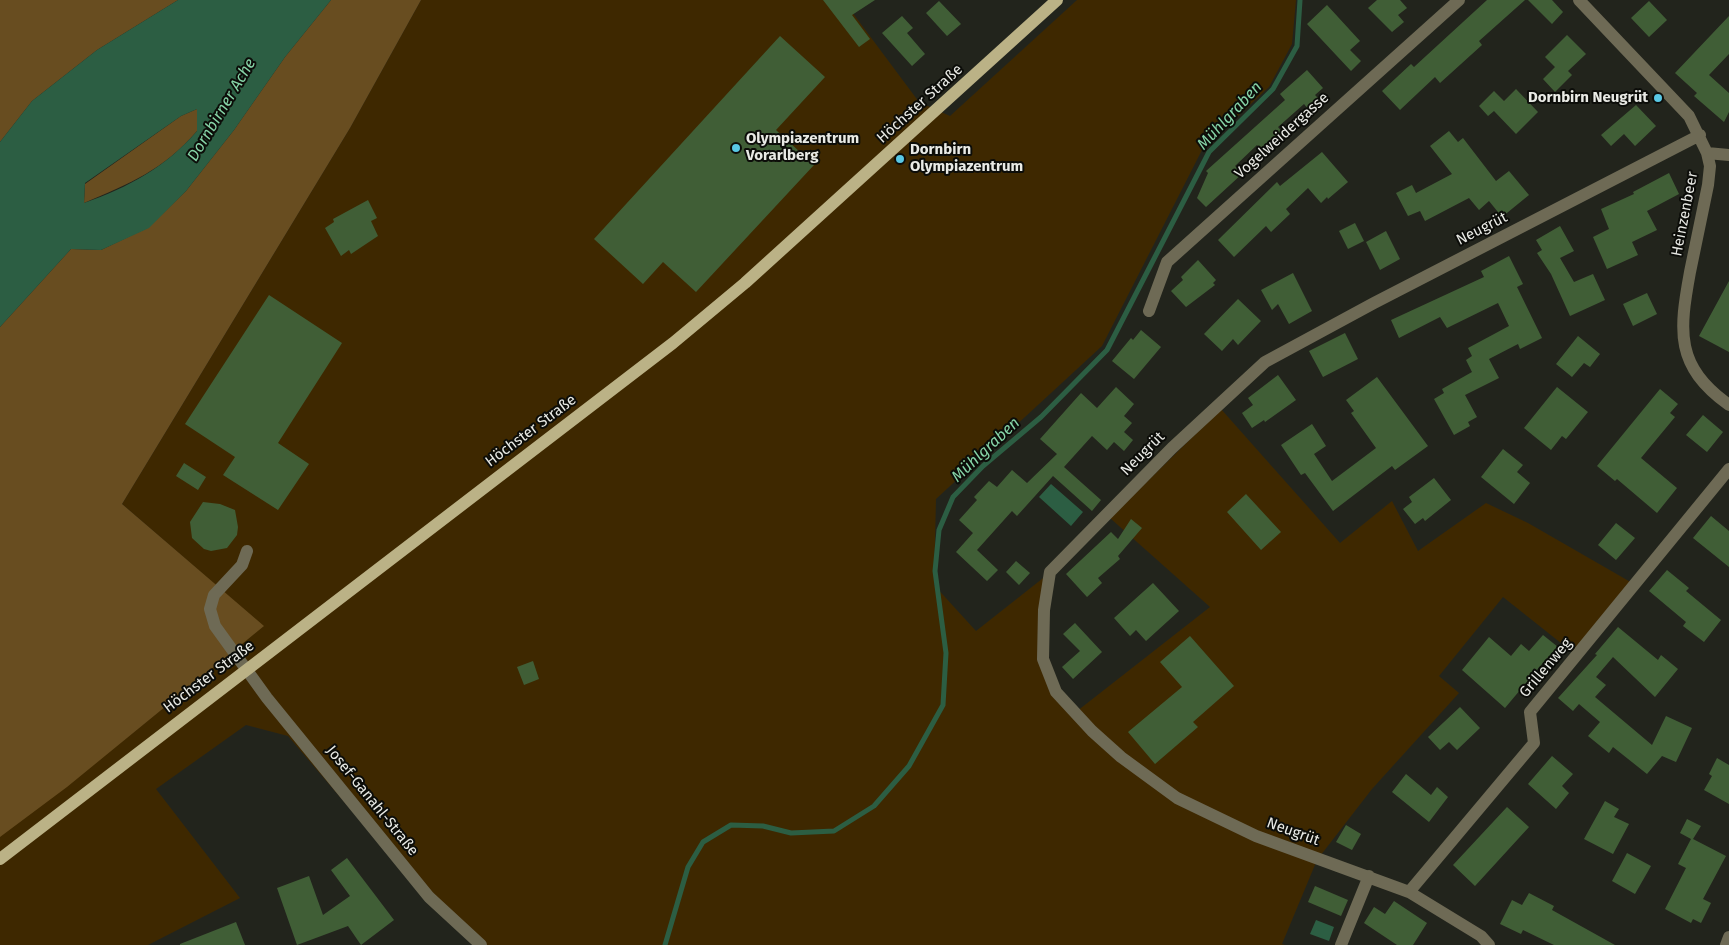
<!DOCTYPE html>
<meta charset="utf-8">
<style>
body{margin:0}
canvas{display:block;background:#22241c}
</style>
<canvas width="1729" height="945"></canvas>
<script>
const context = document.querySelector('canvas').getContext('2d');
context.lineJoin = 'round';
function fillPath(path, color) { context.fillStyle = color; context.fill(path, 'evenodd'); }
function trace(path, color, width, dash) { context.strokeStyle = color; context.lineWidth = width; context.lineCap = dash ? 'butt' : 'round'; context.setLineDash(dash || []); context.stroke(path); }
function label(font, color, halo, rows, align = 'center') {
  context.font = font + ' "Fira Sans",sans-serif'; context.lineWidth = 4; context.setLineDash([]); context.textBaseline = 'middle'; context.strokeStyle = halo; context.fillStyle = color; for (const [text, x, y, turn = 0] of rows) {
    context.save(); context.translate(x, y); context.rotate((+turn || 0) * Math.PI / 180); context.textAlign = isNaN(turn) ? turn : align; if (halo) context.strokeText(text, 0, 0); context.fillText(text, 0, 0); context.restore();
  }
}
fillPath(new Path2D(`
 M421 0H843L919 102 950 116 1077 0H1296L1292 44 1269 87 1202 150 1102 346 936 499 934 585 976 631 1047 575 1041 659 1072 715 1210 607 1110 518 1221 409 1340 543 1392 501 1418 551 1486 503 1528 523 1634 584 1576 655 1503 597 1439 676 1459 693 1372 789 1317 860 1282 944 1285 945H476L427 899 288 736 246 725 156 789 240 898 148 945H0V834L130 735 263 626 122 504 350 128Z`), '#3e2800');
fillPath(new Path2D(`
 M0 0H178L97 50 32 101 0 142Z
 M331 0H421L350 128 122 504 264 626 67 787 0 837V327L71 249 101 250 149 227 186 191 234 130 285 57Z
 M197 109V131C163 170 131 183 84 203L85 184 181 116Z`), '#684d20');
fillPath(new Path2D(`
 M178 0H331L285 57 234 130 186 191 149 228 101 250 71 249 0 327V142L32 101 97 50ZM197 109V131C167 166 128 188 84 203L85 183 181 116Z
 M1051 484 1083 512 1071 526 1039 497Z
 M1316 920 1334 927 1329 941 1310 934Z`), '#2c5e43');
trace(new Path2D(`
 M665 945 688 867 703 842 731 825 763 826 791 833 834 831 874 806 909 766 943 705 946 653 935 571 939 530 953 497 983 466 1041 417 1107 350 1209 152 1273 89 1297 46 1300 0`), '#2c5e43', 5);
fillPath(new Path2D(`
 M823 0H875L852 15 870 39 859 47Z
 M1377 0H1400L1407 8 1398 15 1404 22 1392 32 1368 8Z
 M1487 0H1525L1479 41 1482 45 1440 83 1435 77 1400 110 1382 91 1411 64 1414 67Z
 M1528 0H1552L1563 12 1552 24Z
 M939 1 961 24 947 36 926 13Z
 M1649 1 1667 20 1649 37 1631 18Z
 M1327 5 1360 41 1350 50 1361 61 1351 71 1307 24Z
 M902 16 913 28 907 33 925 54 912 66 882 33Z
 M1729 16V54L1709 75 1729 93V112L1724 122 1694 96 1697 93 1675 73Z
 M1567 35 1586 54 1568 71 1572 75 1555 92 1543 79 1555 67 1545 57Z
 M780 36 825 77 776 130 814 165 696 292 663 262 643 284 594 239Z
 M1307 70 1323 88 1315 95 1321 101 1310 111 1304 104 1278 127 1283 133 1263 152 1257 145 1235 166 1243 173 1206 207 1197 198 1208 173 1206 171 1285 100 1280 94Z
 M1516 89 1538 112 1516 134 1494 111 1488 116 1479 106 1494 91 1504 101Z
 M1636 105 1656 126 1635 146 1624 134 1611 146 1601 135Z
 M1449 131 1458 142 1463 138 1496 181 1509 171 1529 195 1502 217 1489 201 1479 210 1469 198 1425 221 1420 211 1408 216 1396 193 1412 185 1416 193 1452 174 1430 146Z
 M1322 152 1348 182 1328 199 1327 197 1321 203 1308 188 1286 209 1290 214 1271 232 1266 226 1234 257 1218 240 1277 182 1280 186Z
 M1669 173 1679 194 1647 211 1657 230 1632 242 1638 255 1607 269 1593 237 1609 229 1601 209 1634 194 1633 192Z
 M368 200 377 218 371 221 378 236 351 254 349 250 341 256 325 228 334 222 333 219Z
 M1355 223 1364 241 1348 249 1339 231Z
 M1560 226 1574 251 1560 258 1574 282 1593 274 1605 300 1570 316 1551 274 1537 253 1542 250 1536 240Z
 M1386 231 1400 259 1380 270 1366 242Z
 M1509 256 1523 284 1517 287 1542 338 1520 349 1518 344 1489 359 1499 378 1465 395 1477 417 1468 422 1470 426 1454 435 1434 399 1444 393 1442 389 1472 372 1466 360 1472 356 1468 348 1509 326 1498 303 1447 328 1440 317 1399 338 1391 320 1484 277 1481 271Z
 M1198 260 1216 280 1213 283 1215 285 1186 307 1171 291 1183 280 1181 277Z
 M1293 273 1312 311 1289 324 1278 304 1272 310 1261 290Z
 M1729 281V352L1699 336Z
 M1647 293 1657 314 1633 326 1623 304Z
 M269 295 342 343 278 443 309 464 278 510 223 475 235 457 185 424Z
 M1238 299 1261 321 1238 345 1233 339 1222 351 1204 334Z
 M1141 330 1161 347 1134 379 1112 361 1131 338 1133 340Z
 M1345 333 1358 359 1323 377 1309 351Z
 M1578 336 1600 354 1590 367 1584 363 1572 377 1556 364Z
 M1278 375 1296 400 1265 422 1264 420 1252 428 1242 413 1253 405 1248 398Z
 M1377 377 1428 446 1395 470 1392 466 1333 511 1305 473 1301 475 1281 445 1312 424 1326 446 1314 454 1332 481 1376 448 1351 413 1354 411 1346 400Z
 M1116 387 1134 404 1124 416 1132 423 1124 432 1133 440 1124 451 1114 442 1107 450 1092 436 1064 467 1101 500 1092 511 1053 476 1017 516 1012 511 977 550 998 570 987 581 956 552 973 533 959 520 977 500 974 497 989 481 997 487 1012 470 1027 483 1057 454 1040 439 1081 393 1097 408Z
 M1557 387 1588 412 1566 439 1562 436 1551 450 1524 428Z
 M1660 389 1678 404 1670 413 1675 417 1641 458 1677 488 1657 513 1617 479 1615 481 1597 466Z
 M1703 415 1723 432 1707 452 1686 435Z
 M1503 449 1523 465 1517 472 1530 483 1514 504 1481 477Z
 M184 463 206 477 198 490 176 476Z
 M1434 478 1451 500 1425 521 1423 518 1415 524 1403 509 1412 502 1409 497Z
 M1246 494 1281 532 1261 550 1227 512Z
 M203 502 220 504 235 510 238 527 237 535 227 548 211 551 204 549 192 538 190 522Z
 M1711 516 1729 531V567L1693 538Z
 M1131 519 1142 528 1118 556 1120 559 1098 578 1102 583 1087 597 1066 574 1111 532 1118 539Z
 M1616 523 1635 538 1616 560 1598 545Z
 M1016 561 1030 573 1019 585 1006 572Z
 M1667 570 1689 588 1686 591 1721 620 1704 642 1683 626 1686 622 1649 591Z
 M1153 583 1179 611 1146 641 1136 630 1130 636 1114 618Z
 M1075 623 1102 652 1073 679 1062 667 1080 651 1063 634Z
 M1618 627 1658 660 1661 655 1678 669 1655 697 1613 657 1596 677 1606 685 1595 697 1652 745 1666 716 1692 728 1676 762 1662 756 1647 774 1613 747 1609 753 1588 736 1600 722 1579 704 1573 711 1558 698 1597 655 1595 654Z
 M1543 635 1563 651 1553 663 1547 658 1505 708 1462 670 1489 637 1511 656 1521 644 1529 651Z
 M1190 636 1234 686 1193 722 1198 727 1155 764 1128 732 1182 687 1160 662Z
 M533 661 539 679 524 685 517 667Z
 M1460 707 1480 728 1457 750 1449 742 1440 750 1428 737Z
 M1552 756 1573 774 1562 786 1569 793 1556 809 1528 784Z
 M1717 758 1729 765V804L1704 790 1712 776 1709 774Z
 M1406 774 1431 795 1437 787 1448 797 1429 822 1392 792Z
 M1605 801 1619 809 1614 817 1629 824 1613 854 1584 839Z
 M1507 807 1529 827 1475 886 1453 865Z
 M1687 819 1701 826 1693 839 1726 856 1703 899 1711 903 1701 923 1693 919 1691 923 1665 909 1686 868 1678 864 1691 839 1680 833Z
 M1346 825 1361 834 1352 850 1336 842Z
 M1627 853 1651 866 1635 894 1612 881Z
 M347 858 394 920 361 945 348 926 297 945 277 888 309 876 323 915 350 896 331 870Z
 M1315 886 1348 900 1341 916 1308 902Z
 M1529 893 1554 906 1552 910 1615 945H1554L1523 930 1521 934 1500 924 1512 900 1522 905Z
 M1394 901 1427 923 1413 945H1397L1364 923 1374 907 1385 914Z
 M236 922 245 945H180V944Z`), '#405e36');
trace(new Path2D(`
 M1579 0 1689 116 1707 153 1710 166 1708 185C1702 214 1696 243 1690 272 1679 332 1675 366 1729 405
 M1707 153 1729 155
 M1149 311 1167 262 1459 0
 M247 551 242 565 214 595 210 609 215 626 267 698 429 897 481 945
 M1409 892 1534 743 1530 712 1729 469
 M1341 945 1369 876
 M1489 945 1481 936 1409 892 1256 836 1177 798 1121 757 1092 731 1056 692 1043 659 1044 610 1050 572 1172 448 1265 362 1374 303 1700 135
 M1726 945 1729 937`), '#6e6a55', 12);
trace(new Path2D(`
 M0 859 673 343 745 283 1057 0`), '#bbb286', 12);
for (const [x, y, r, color] of [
 [1658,98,5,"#59c8e4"],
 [736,148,5,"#59c8e4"],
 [900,159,5,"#59c8e4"]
]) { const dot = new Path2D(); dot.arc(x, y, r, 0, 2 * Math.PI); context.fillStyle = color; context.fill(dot); trace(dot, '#0c0d09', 2); }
label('bold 15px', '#e9eae5', '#0c0d09', [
 ["Dornbirn Neugrüt",1648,98,"right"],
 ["Olympiazentrum",746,139],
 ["Vorarlberg",746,156],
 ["Dornbirn",910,150],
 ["Olympiazentrum",910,167]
], 'left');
label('15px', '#e9eae5', '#0c0d09', [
 ["Höchster Straße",920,104,-42],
 ["Vogelweidergasse",1282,136,-42],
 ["Heinzenbeer",1685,214,-79],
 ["Neugrüt",1482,229,-27],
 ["Höchster Straße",531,431,-37],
 ["Neugrüt",1143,454,-45],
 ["Grillenweg",1546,668,-50],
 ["Höchster Straße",209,677,-37],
 ["Josef-Ganahl-Straße",372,801,51],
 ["Neugrüt",1293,832,20]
]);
label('italic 16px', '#86d4a7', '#0c0d09', [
 ["Dornbirner Ache",222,110,-59],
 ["Mühlgraben",1230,116,-47],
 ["Mühlgraben",986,450,-43]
]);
</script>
